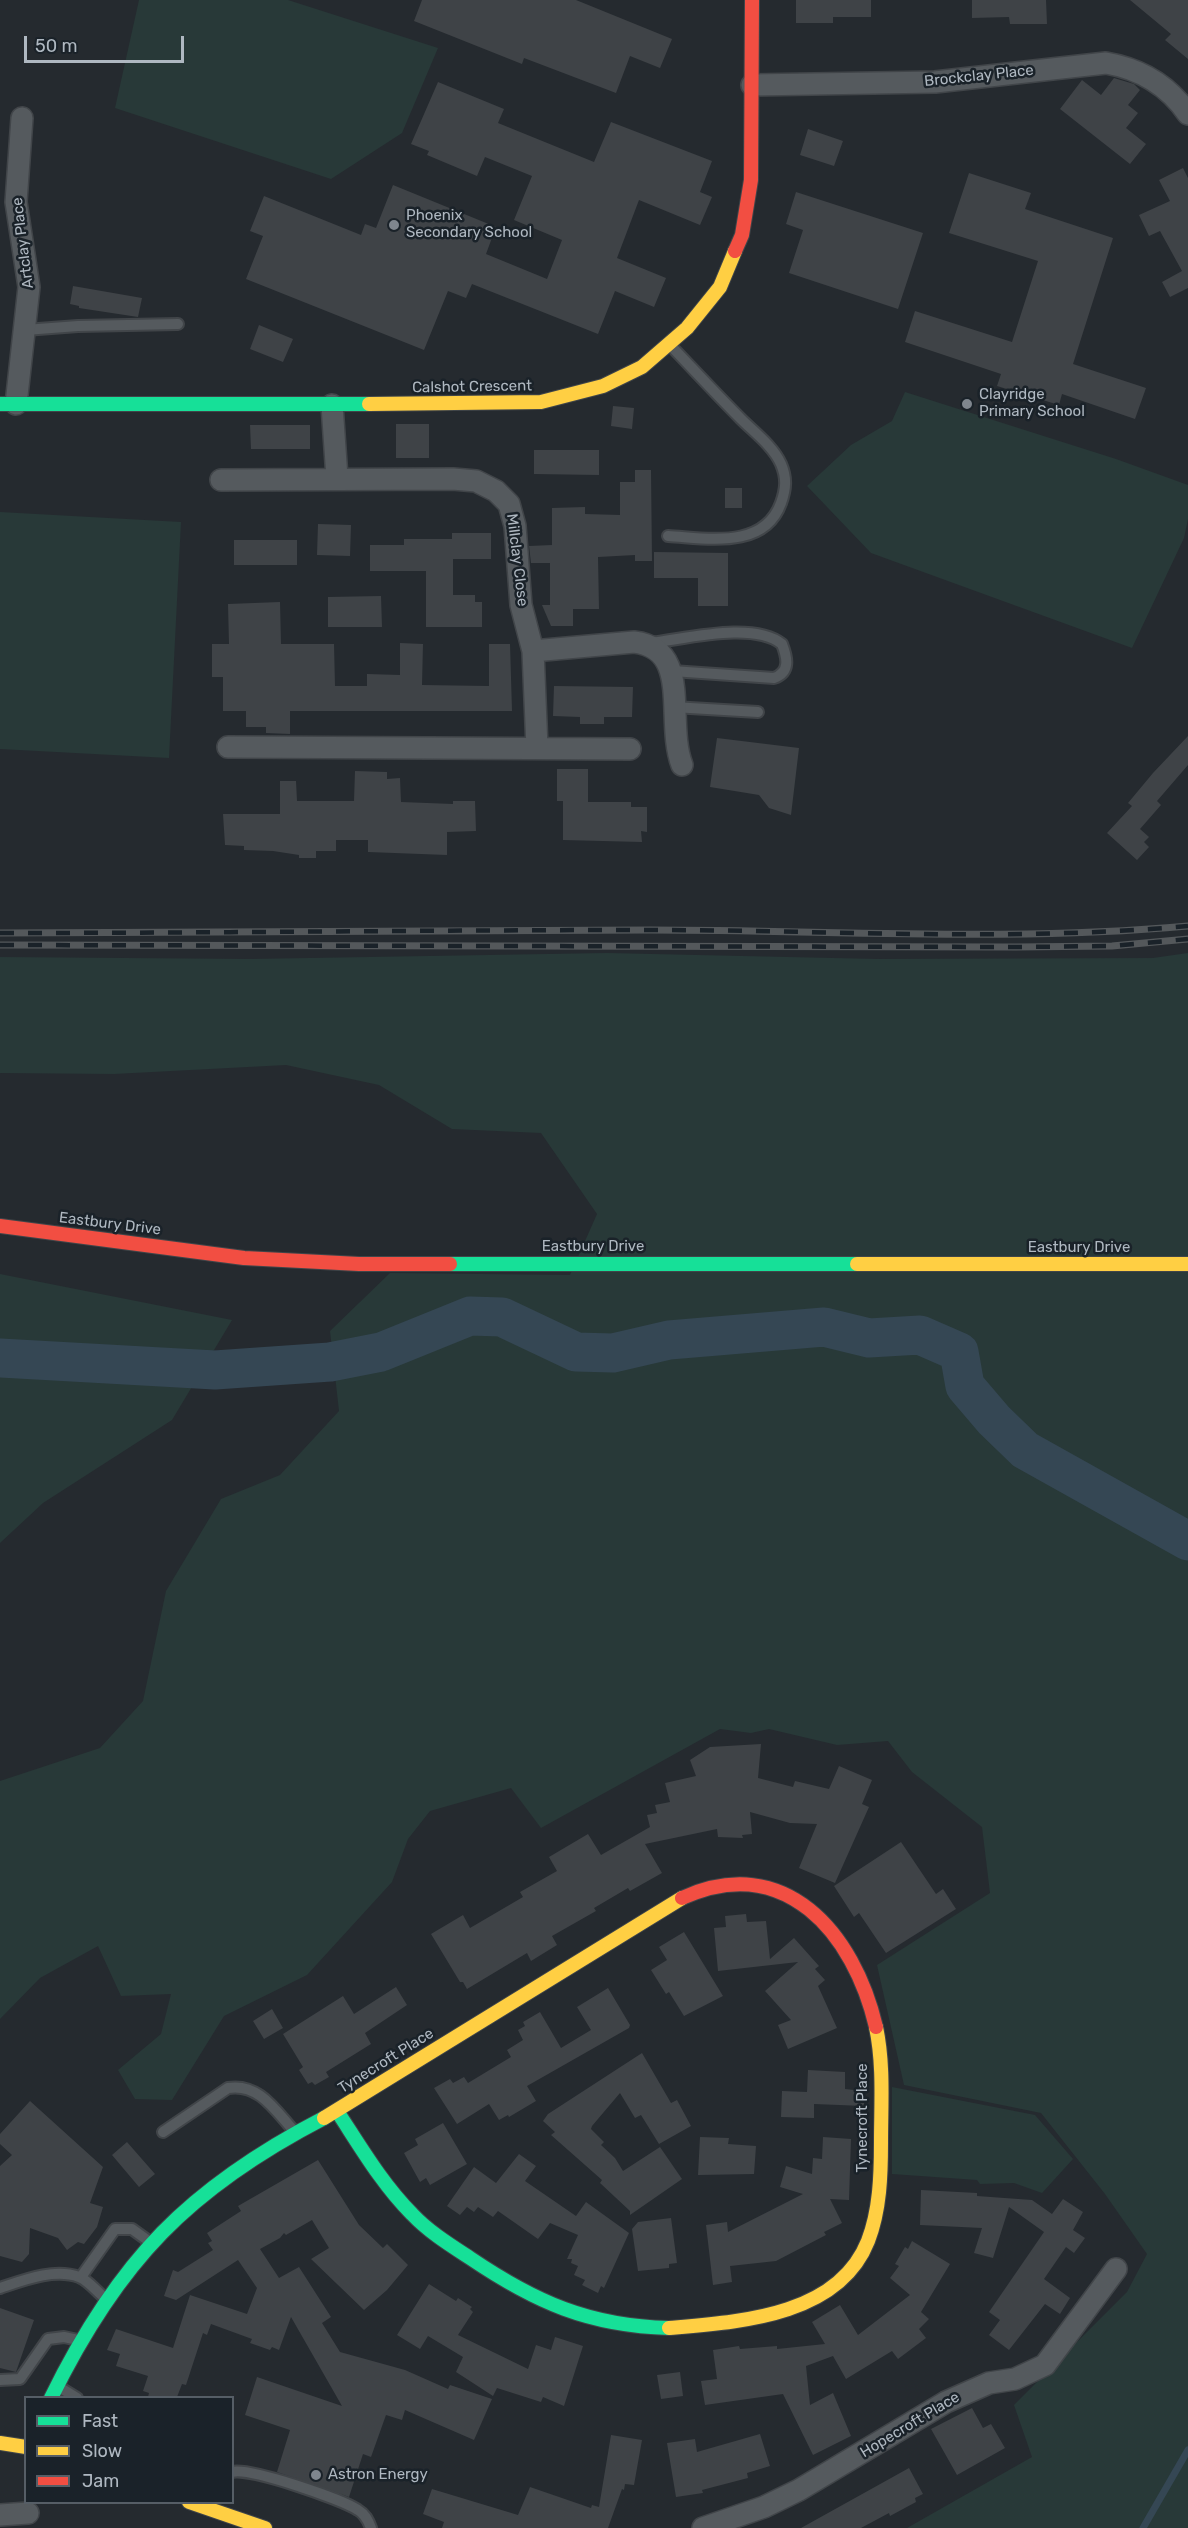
<!DOCTYPE html>
<style>
body{margin:0}
#map{position:relative;width:1188px;height:2528px;overflow:hidden;background:#252a2f;font-family:Rubik,sans-serif}
canvas{display:block}
.legend{position:absolute;left:24px;top:2396px;width:210px;height:108px;box-sizing:border-box;background:#1a2229;border:2px solid #565e66;margin:0;padding:8px 10px;list-style:none;font-size:18px;color:#afb8c1}
.legend li{display:flex;align-items:center;gap:12px;height:30px}
.legend b{width:30px;border:2px solid #565e66}
.scale{position:absolute;left:24px;top:36px;width:160px;height:27px;box-sizing:border-box;border:3px solid #afb8c1;border-top:0;padding-left:8px;font-size:18px;line-height:21px;white-space:nowrap;color:#afb8c1;-webkit-text-stroke:4px #1a2229;paint-order:stroke}
</style>
<div id="map">
<canvas width="1188" height="2528"></canvas>
<ul class="legend">
<li><b style="height:8px;background:#16e098"></b>Fast</li>
<li><b style="height:8px;background:#ffcf43"></b>Slow</li>
<li><b style="height:8px;background:#f24e42"></b>Jam</li>
</ul>
<div class="scale">50 m</div>
</div>
<script>
const context = document.querySelector('canvas').getContext('2d');
context.lineJoin = 'round';
function fillPath(path, color) { context.fillStyle = color; context.fill(path, 'evenodd'); }
function trace(path, color, width, dash) { context.strokeStyle = color; context.lineWidth = width; context.lineCap = dash ? 'butt' : 'round'; context.setLineDash(dash || []); context.stroke(path); }
function label(font, color, halo, rows, align = 'center') {
  context.font = font + ' Rubik,sans-serif'; context.lineWidth = 5; context.setLineDash([]); context.textBaseline = 'middle'; context.strokeStyle = halo; context.fillStyle = color; for (const [text, x, y, turn = 0] of rows) {
    context.save(); context.translate(x, y); context.rotate((+turn || 0) * Math.PI / 180); context.textAlign = isNaN(turn) ? turn : align; if (halo) context.strokeText(text, 0, 0); context.fillText(text, 0, 0); context.restore();
  }
}
fillPath(new Path2D(`
 M139 0H288L438 48 402 133 331 179 115 108Z
 M905 392 1116 459 1188 485V519L1184 538 1132 648 871 553 807 486 851 445 892 421Z
 M0 512 181 522 169 758 0 749Z
 M607 953 878 959 1153 958 1188 953V2528H907L1032 2457 1014 2405 1127 2292 1147 2254 1105 2194 1041 2113 904 2085 877 1965 990 1893 982 1827 912 1772 888 1741 837 1745 769 1729 751 1733 720 1729 541 1828 511 1788 430 1811 408 1839 392 1882 307 1975 224 2016 172 2100 135 2099 118 2070 161 2034 171 1994 121 1996 98 1946 40 1978 0 2019V1781L100 1748 143 1701 166 1591 221 1499 280 1475 339 1411 330 1331 390 1273 570 1275 597 1214 541 1133 452 1129 379 1085 286 1065 114 1074 0 1073V957L250 959Z
 M0 1274 232 1320 172 1420 43 1503 0 1543Z
 M892 2087 1035 2115 1073 2159 1042 2193 1014 2183 980 2184 977 2180 892 2174Z`), '#283938');
trace(new Path2D(`
 M1143 2528 1188 2450`), '#354754', 7);
trace(new Path2D(`
 M0 1358 215 1370 330 1362 381 1352 470 1316 502 1317 576 1352 613 1353 669 1340 824 1327 869 1338 920 1335 959 1352 965 1386 994 1420 1025 1450 1188 1541`), '#354754', 39);
fillPath(new Path2D(`
 M422 0H576L672 39 660 68 630 56 616 93 524 58 522 64 414 21Z
 M796 0H871V17H833V23H796Z
 M972 0H1046L1047 24H1010L1009 17 972 18Z
 M1130 0H1188V59L1165 40 1171 34Z
 M1114 78 1134 84 1140 90 1128 105 1138 113 1126 128 1146 144 1130 164 1060 109 1082 80 1101 95Z
 M438 82 504 109 498 123 594 162 611 122 712 161 700 192 712 197 700 225 639 200 617 258 666 278 654 307 615 291 598 334 472 284 466 298 448 291 424 350 246 279 263 236 250 231 264 196 361 235 365 224 376 228 393 185 496 227 486 254 547 279 562 240 514 220 532 176 485 157 477 176 427 155 429 151 411 144Z
 M808 129 843 141 834 166 800 155Z
 M1183 168 1188 178V288L1170 297 1162 282 1182 271 1160 231 1149 236 1139 215 1170 201 1159 180Z
 M969 173 1031 193 1025 209 1113 238 1073 364 1146 388 1135 419 1062 394 1059 405 997 386 1001 374 905 342 915 311 1012 342 1038 261 949 233Z
 M796 192 923 233 898 309 789 273 803 230 786 224Z
 M73 286 142 298 138 317 79 308V306L70 304Z
 M259 325 293 339 283 362 250 349Z
 M613 406 634 408 632 429 611 426Z
 M396 424H429V458H396Z
 M250 425H310V449H251Z
 M534 450H599V475L534 474Z
 M635 470H651L652 561H635V555L598 557 599 609H573V626H551L542 605H550V563H531L529 546 552 545V508L585 507V514L620 515V482H635Z
 M725 488H742V508H725Z
 M318 524 351 525 350 556 317 555Z
 M452 533H491V559H453V595H475V602H482V627H426V571H370V545H404V539H452Z
 M234 540H297V565H234Z
 M654 552 728 553V606H698V578H654Z
 M381 596 382 627H328V597Z
 M280 602 281 644H334L335 686H367V674L400 675V643L423 644 422 685 489 686V644H510L512 711H290V734L266 733V727H246V711H223V677H212V644H229L228 604Z
 M554 686 633 687 632 717H604V724H580V717L553 716Z
 M1188 736V765L1157 801 1161 805 1140 829 1149 837 1144 842 1149 847 1137 860 1107 833 1132 806 1128 803 1153 773Z
 M717 738 799 748 791 815 769 808 759 795 710 787Z
 M557 769H588V802H631V807H647V832L641 831 642 842 563 840V801H557Z
 M355 771 387 772V779L400 778 401 802 453 804V801H475L476 831 447 832V855L368 852V840H336V851H316V858H299V855L273 851 244 850V846L225 845 223 814H280V781H296L297 801H354Z
 M761 1744 758 1778 793 1787 795 1781 829 1789 839 1766 872 1780 862 1804 869 1807 835 1883 799 1868 817 1824 790 1823 750 1812 752 1834 742 1835 743 1838 718 1837 717 1829 645 1844 662 1873 630 1891 628 1888 594 1908 596 1911 552 1936 557 1945 531 1961 527 1953 467 1989 463 1982H460L431 1934 463 1915 470 1928 523 1897 520 1892 557 1871 549 1857 588 1834 601 1855 650 1827 647 1815 657 1813 655 1805 670 1802 665 1783 696 1776 690 1760 710 1747Z
 M901 1842 936 1894 943 1889 956 1909 886 1953 859 1913 854 1917 834 1886Z
 M746 1914 747 1922 766 1921 770 1959 794 1938 819 1966 815 1969 825 1980 818 1986 837 2028 788 2049 778 2025 791 2020 765 1991 798 1962 718 1971 714 1928 726 1927 725 1916Z
 M684 1932 723 1996 684 2016 669 1992 666 1994 651 1970 667 1960 659 1947Z
 M396 1987 407 2005 365 2033 371 2044 326 2072 329 2077 315 2085 312 2082 308 2084 299 2070 303 2067 283 2034 343 1996 354 2014Z
 M608 1988 630 2025 629 2028 527 2086 536 2101 509 2117 508 2115 499 2120 489 2104 457 2124 434 2088 450 2079 453 2083 464 2077 468 2083 511 2057 507 2050 523 2040 518 2030 525 2026 523 2022 540 2012 561 2048 591 2030 577 2007Z
 M272 2009 283 2028 264 2039 253 2021Z
 M642 2053 671 2103 677 2100 691 2126 659 2144 641 2115 635 2118 620 2093 592 2126 591 2129 604 2142 601 2145 615 2158 623 2171 660 2147 682 2179 630 2215V2211L600 2183 602 2180 551 2135 555 2132 543 2121 548 2114Z
 M808 2070 845 2072V2089L864 2091V2106L814 2104V2118L781 2117 782 2091 807 2092Z
 M30 2101 103 2167 90 2203 103 2207 97 2227 84 2244 78 2242 67 2250 58 2238 30 2228 29 2254 22 2262 0 2256V2166L12 2155 0 2144V2134Z
 M443 2123 467 2164 430 2185 426 2178 420 2182 404 2153 418 2145 415 2139Z
 M700 2137 729 2138 728 2144 756 2146 754 2174 698 2175Z
 M823 2137 851 2139 849 2200 830 2199 842 2223 824 2232 826 2235 776 2261 730 2266 732 2282 713 2285 706 2225 727 2222 728 2232 803 2194 780 2187 786 2166 812 2174 813 2158 822 2159Z
 M127 2142 155 2174 139 2187 112 2155Z
 M519 2154 536 2166 525 2181 576 2216 586 2202 629 2233 604 2288 601 2286 598 2293 582 2285 585 2280 574 2275 578 2266 571 2263 572 2259H567L578 2235 550 2223 538 2239 498 2211 493 2217 478 2207 474 2212 467 2207 460 2215 447 2206 474 2167 496 2183Z
 M318 2160 359 2225 383 2248 387 2244 408 2265 387 2290 364 2310 311 2259 329 2248 312 2220 286 2235 284 2233 280 2238 260 2249 279 2278 299 2267 331 2317 322 2323 340 2352 405 2370 448 2389 450 2385 492 2399 474 2440 405 2410 402 2420 386 2415 371 2457 363 2454 349 2497 277 2472 290 2430 245 2415 257 2377 342 2406 291 2317 279 2350 272 2347 270 2350 250 2343 252 2339 211 2324 207 2335 203 2333 186 2385 182 2384 177 2397H148L149 2393 143 2391 148 2376 116 2366 120 2354 107 2350 116 2329 173 2348 190 2295 247 2314 257 2288 238 2260 176 2300 164 2296 173 2270 178 2272 213 2250 208 2243 212 2241 207 2233 241 2211 238 2206Z
 M921 2190 977 2193V2196L1032 2200 1052 2214 1063 2199 1083 2212 1073 2230 1085 2238 1074 2253 1066 2247 1044 2279 1070 2298 1060 2314 1045 2304 1009 2350 989 2335 1000 2320 989 2312 1044 2232 1009 2207 993 2258 974 2253 982 2228 920 2225Z
 M671 2218 677 2263 669 2264V2268L638 2271 632 2229 638 2222Z
 M912 2241 950 2264 921 2312 929 2319 919 2329 926 2338 898 2359 892 2351 846 2379 833 2356 806 2366 810 2405 833 2393 851 2436 813 2455 783 2394 705 2405 701 2381 717 2379 713 2350 739 2346 740 2349 777 2346V2349L825 2344 812 2322 840 2305 858 2335 910 2295 890 2278 899 2266 895 2264 905 2247 908 2249Z
 M429 2284 456 2301 458 2298 472 2307 470 2309 473 2312 458 2335 528 2369 536 2345 551 2350 555 2337 583 2346 564 2406 543 2397 541 2402 497 2388 493 2396 456 2372 463 2357 428 2336 420 2349 397 2335Z
 M0 2308 34 2320 16 2372 0 2368Z
 M680 2372 683 2396 661 2399 657 2375Z
 M972 2408 983 2428 991 2424 1005 2448 957 2475 931 2429Z
 M760 2434 770 2466 747 2473 748 2478 702 2490 703 2493 676 2497 667 2443 695 2439 697 2452Z
 M611 2435 642 2440 634 2485 625 2484 624 2490 622 2489 608 2528H442L444 2522 423 2514 432 2489 518 2515 530 2487 591 2508 592 2505 599 2507Z
 M909 2468 923 2494 915 2498 916 2502 890 2516 889 2513 861 2528H801Z`), '#3f4347');
const lane = new Path2D(`
 M25 330 78 326 178 324
 M668 536C707 538 764 550 781 503 786 489 787 478 781 464 773 446 754 432 741 419 717 395 694 370 671 346
 M650 643C686 639 753 621 782 644 787 657 791 672 774 678L672 671
 M673 707 758 712
 M163 2132 228 2088C259 2083 275 2110 294 2131
 M81 2277 115 2229H132L150 2242
 M0 2288C24 2280 54 2268 79 2277 88 2280 97 2292 105 2298
 M0 2380 20 2379 48 2339 64 2337 78 2340
 M59 2387 77 2398
 M232 2472C249 2467 341 2499 358 2510 365 2514 368 2520 371 2528`);
const street = new Path2D(`
 M752 85 935 82 1106 63C1141 69 1168 85 1188 114
 M16 404 29 287 16 202 22 118
 M332 405 337 478
 M221 480 453 479 476 481 496 491 509 504 515 526 521 605 533 651 537 748
 M533 651 634 642C693 649 665 720 682 765
 M228 747 630 749
 M0 2515 28 2513
 M703 2528 764 2507 799 2490 946 2402 989 2383 1015 2379 1045 2365 1116 2269`);
const fast = new Path2D(`
 M0 404H369
 M450 1264H857
 M337 2111C360 2146 382 2184 412 2214 429 2232 450 2245 470 2258 535 2302 589 2326 669 2328
 M51 2398C118 2261 189 2188 324 2118`);
const slow = new Path2D(`
 M369 404 541 402 603 386 642 367 687 328 720 287 735 251
 M857 1264H1188
 M324 2118 682 1898
 M669 2328C738 2322 838 2317 868 2241 880 2210 881 2175 881 2142 881 2104 884 2065 876 2027
 M0 2443 26 2447
 M189 2502 265 2528`);
const jam = new Path2D(`
 M735 251 742 235 751 180 752 0
 M0 1226 244 1258 359 1264H450
 M682 1898C785 1851 854 1933 876 2027`);
trace(lane, '#414549', 14);
trace(street, '#414549', 24);
trace(fast, '#404549', 16);
trace(slow, '#404549', 16);
trace(jam, '#404549', 16);
trace(lane, '#555a5e', 10);
trace(street, '#555a5e', 21);
trace(fast, '#16e098', 14);
trace(slow, '#ffcf43', 14);
trace(jam, '#f24e42', 14);
const rail = new Path2D(`
 M0 933C217 933 434 930 651 930 830 930 1010 942 1188 926
 M0 945 1016 947 1112 946 1188 939`);
trace(rail, '#54585b', 7);
trace(rail, '#1a2229', 4.5, [14]);
for (const [x, y, r, color] of [
 [394,225,6,"#7f868e"],
 [967,404,6,"#7f868e"],
 [316,2475,6,"#7f868e"]
]) { const dot = new Path2D(); dot.arc(x, y, r, 0, 2 * Math.PI); context.fillStyle = color; context.fill(dot); trace(dot, '#1a2229', 2); }
label('15px', '#afb8c1', '#1a2229', [
 ["Brockclay Place",979,76,-6],
 ["Artclay Place",23,243,-97],
 ["Calshot Crescent",472,387,-1],
 ["Millclay Close",517,560,83],
 ["Eastbury Drive",110,1224,7],
 ["Eastbury Drive",593,1247],
 ["Eastbury Drive",1079,1248],
 ["Tynecroft Place",386,2061,-32],
 ["Tynecroft Place",863,2118,-90],
 ["Hopecroft Place",910,2425,-31]
]);
label('15px', '#afb8c1', '#1a2229', [
 ["Phoenix",406,216],
 ["Secondary School",406,233],
 ["Clayridge",979,395],
 ["Primary School",979,412],
 ["Astron Energy",328,2475]
], 'left');
</script>
